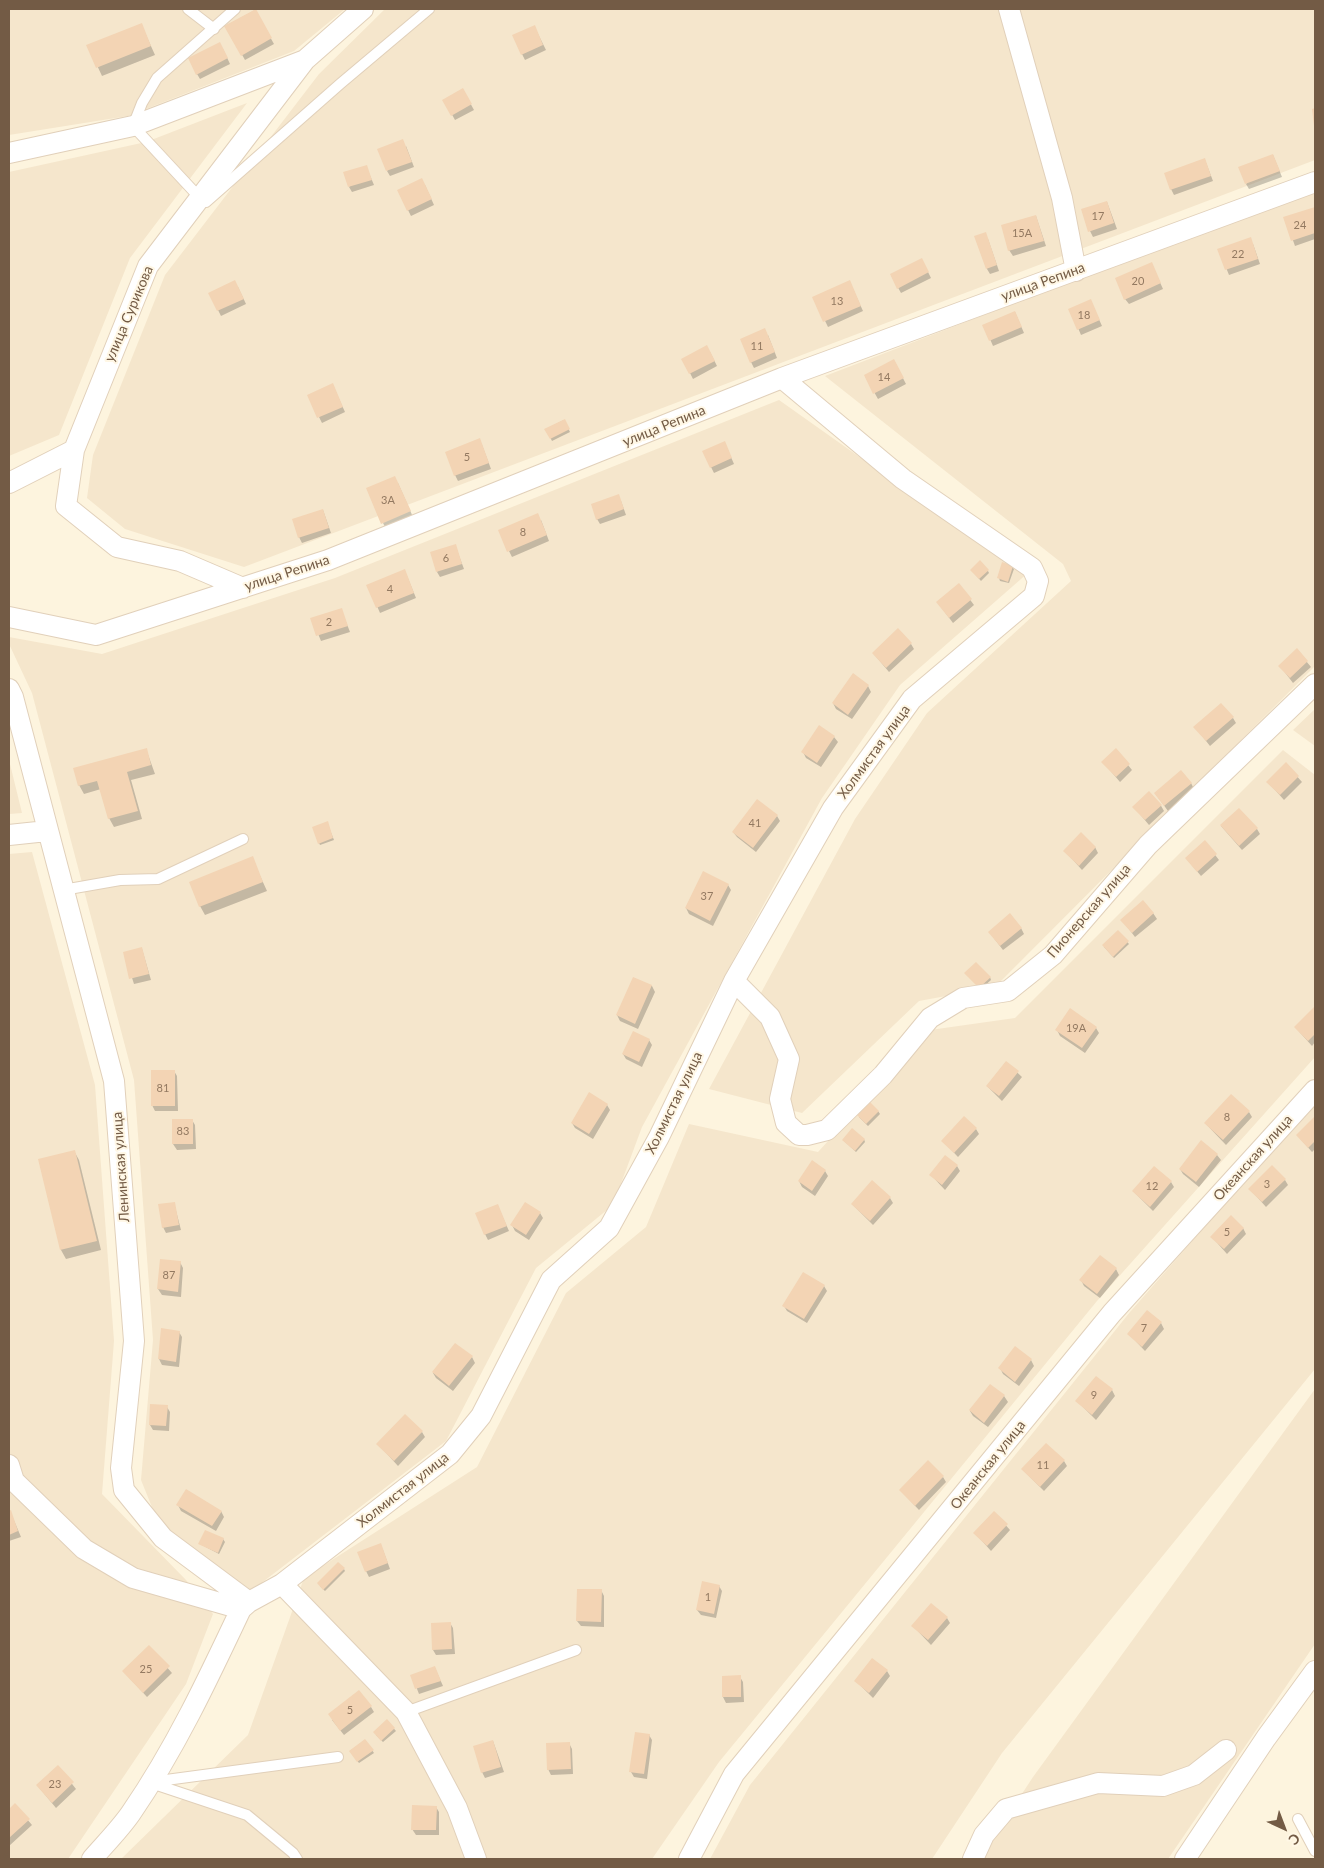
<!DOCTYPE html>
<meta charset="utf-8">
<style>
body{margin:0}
#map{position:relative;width:1324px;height:1868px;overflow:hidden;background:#fdf4de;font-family:Lato,sans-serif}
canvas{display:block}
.frame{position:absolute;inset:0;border:10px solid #735b45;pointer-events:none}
.north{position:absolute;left:1259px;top:1803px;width:50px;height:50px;-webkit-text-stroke:4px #fff7e5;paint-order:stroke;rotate:137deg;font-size:14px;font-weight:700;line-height:20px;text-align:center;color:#735b45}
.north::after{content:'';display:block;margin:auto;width:18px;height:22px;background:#735b45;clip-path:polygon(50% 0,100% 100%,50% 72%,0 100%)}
</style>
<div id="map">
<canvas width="1324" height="1868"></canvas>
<div class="frame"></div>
<div class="north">С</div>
</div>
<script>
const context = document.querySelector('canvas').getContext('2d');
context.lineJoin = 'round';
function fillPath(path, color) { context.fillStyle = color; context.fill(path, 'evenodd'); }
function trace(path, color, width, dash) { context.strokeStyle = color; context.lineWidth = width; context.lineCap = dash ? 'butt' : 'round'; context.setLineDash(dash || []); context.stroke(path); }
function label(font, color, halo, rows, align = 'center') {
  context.font = font + ' Lato,sans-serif'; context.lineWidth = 4; context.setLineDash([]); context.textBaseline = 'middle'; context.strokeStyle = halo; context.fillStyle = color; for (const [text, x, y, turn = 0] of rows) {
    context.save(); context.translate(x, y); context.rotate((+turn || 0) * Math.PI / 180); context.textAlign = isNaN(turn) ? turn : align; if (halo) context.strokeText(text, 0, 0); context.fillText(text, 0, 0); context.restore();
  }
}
fillPath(new Path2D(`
 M9 9H345L294 51 128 116 9 135Z
 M385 9H1315V160L244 567 125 529 87 498 93 455 165 275 319 74Z
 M247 103 130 258 59 435 9 456V172L146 142Z
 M1315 188V666L995 987 919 1001 802 1113 709 1089 855 819 927 713 1071 581 1063 564 825 376Z
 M779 400 899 485 1029 572 900 685 822 798 642 1127 613 1205 536 1268 446 1441 251 1591 158 1522 141 1480 153 1340 134 1080 32 693 9 644V637L102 654 335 578Z
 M1315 709V746L1293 730Z
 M1283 750 1315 775V1057L1097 1301 719 1762 652 1859H121L248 1735 304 1578 477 1467 566 1293 646 1227 689 1124 818 1152 930 1030 1015 1018Z
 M9 760 22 813 9 814Z
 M32 852 95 1085 114 1341 102 1494 186 1580 213 1614 186 1684 68 1859H9V854Z
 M1315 1101V1369L1002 1753 932 1859H710L750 1785 1130 1312Z
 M1315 1389V1644L1168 1859H979L1033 1777Z`), '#f5e6cc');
fillPath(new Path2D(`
 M255 10 274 44 245 60 226 26Z
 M141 24 155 55 102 76 88 46Z
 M537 32 546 50 525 60 522 54Z
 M223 49 230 64 200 79 197 74Z
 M463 90 474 110 455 120 444 100Z
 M406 146 414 167 390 176 387 171Z
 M1273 155 1282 177 1249 189 1246 184Z
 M1205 160 1213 181 1174 195 1171 189Z
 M366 166 374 185 352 192 349 187Z
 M425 185 434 205 411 216 408 210Z
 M1107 202 1117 229 1093 237 1090 231Z
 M1315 208V239L1295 246 1285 218Z
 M1036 216 1046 246 1013 256 1009 250Z
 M988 239 999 271 990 274 987 269Z
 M1253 244 1260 264 1229 275 1219 250Z
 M922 260 931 278 901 293 891 275Z
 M1154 269 1163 289 1129 304 1125 299Z
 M238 287 246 304 221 316 210 294Z
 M852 287 863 311 828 327 814 298Z
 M1093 306 1102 326 1081 335 1070 309Z
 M1015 312 1024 333 993 346 984 325Z
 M768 335 777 358 754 368 751 362Z
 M710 352 717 366 693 379 690 373Z
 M894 361 906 384 878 399 865 376Z
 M335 390 345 412 322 423 319 417Z
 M564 420 570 432 552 441 546 429Z
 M482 445 491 469 458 481 455 475Z
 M727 448 734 464 714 473 711 467Z
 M398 483 413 517 386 529 383 523Z
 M621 501 626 515 600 524 597 519Z
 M323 510 331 533 302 543 299 537Z
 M541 520 549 541 512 557 509 551Z
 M455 545 464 569 440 577 437 572Z
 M1012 567 1014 569 1009 583 1000 581 999 578Z
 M988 571 989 573 981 581 973 572Z
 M407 576 416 598 380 613 368 585Z
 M959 585 974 605 953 623 938 603Z
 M341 609 350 632 321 641 312 619Z
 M911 644 914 649 889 672 873 653Z
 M1297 650 1311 667 1293 683 1280 666Z
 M853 675 868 686 871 692 852 719 836 709 833 703Z
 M1233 718 1236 723 1210 746 1195 727Z
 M834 737 838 742 821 767 806 758 803 752Z
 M146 749 155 774 131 780 142 819 114 827 109 818 101 789 84 794 79 785Z
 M1116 750 1132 770 1120 782 1103 762Z
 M1286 764 1302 782 1284 800 1268 782Z
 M1191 783 1194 789 1168 811 1155 793Z
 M1160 804 1164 811 1149 825 1134 807Z
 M777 816 780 821 756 852 737 837 733 832Z
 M328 825 334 840 320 845 319 843Z
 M1221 826 1257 829 1260 834 1242 850Z
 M1205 842 1219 860 1201 876 1186 858Z
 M1095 847 1098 853 1082 870 1065 851Z
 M252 858 267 891 205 915 200 906Z
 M728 885 731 890 713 926 689 914 686 908Z
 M1153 913 1157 919 1135 937 1122 920Z
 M1021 928 1024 934 1003 950 993 937Z
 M1118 932 1129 944 1114 958 1104 947Z
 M142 949 151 980 134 984 124 953Z
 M967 975 990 977 991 980 981 989Z
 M634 978 652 986 655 992 638 1029 620 1021 617 1015Z
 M1315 1008V1042L1312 1046 1295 1027Z
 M1096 1028 1099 1033 1085 1053 1060 1036 1057 1030Z
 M649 1040 652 1045 642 1067 626 1059 623 1054Z
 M1006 1062 1022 1077 1002 1101 987 1086Z
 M174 1071 177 1076 178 1111H155L152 1105Z
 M607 1105 610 1110 593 1139 575 1128 572 1123Z
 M878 1111 880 1114 868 1126 859 1117Z
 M1249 1112 1252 1117 1226 1145 1205 1123Z
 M1315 1118V1149L1312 1152 1298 1136Z
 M173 1120H192L195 1125 196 1149 177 1150 173 1144Z
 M976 1129 979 1134 958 1157 943 1141Z
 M864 1139 865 1142 856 1152 843 1140Z
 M1201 1142 1217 1155 1221 1160 1199 1187 1183 1174 1180 1169Z
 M74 1151 79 1160 101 1250 66 1259 61 1250 39 1160Z
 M957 1166 960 1171 945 1190 931 1175Z
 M825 1171 828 1176 815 1196 802 1187 799 1181Z
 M1285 1180 1288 1185 1266 1207 1250 1189Z
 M1171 1182 1174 1187 1153 1211 1133 1191Z
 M890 1198 893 1203 873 1225 852 1204Z
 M174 1203 181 1230 166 1233 163 1227Z
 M500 1211 509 1231 488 1240 485 1234Z
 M540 1213 543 1218 529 1240 515 1231 512 1225Z
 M1243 1228 1246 1234 1227 1254 1212 1237Z
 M180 1262 183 1268 181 1297 162 1295 158 1289Z
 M1116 1269 1119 1275 1100 1298 1084 1286 1081 1280Z
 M824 1286 827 1291 807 1323 787 1311 784 1306Z
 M1161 1323 1164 1329 1145 1351 1129 1334Z
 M162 1330 179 1332 182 1337 179 1367 162 1365 159 1359Z
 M1015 1348 1031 1360 1034 1366 1019 1386 1003 1374 1000 1368Z
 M472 1357 475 1363 453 1391 436 1378 433 1373Z
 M1096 1377 1112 1390 1115 1396 1096 1420 1077 1401Z
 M990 1385 1004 1396 1008 1402 988 1427 973 1416 970 1411Z
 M167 1407 170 1412 169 1431 153 1430 150 1425Z
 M422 1432 425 1437 398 1466 378 1444Z
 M1064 1461 1067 1466 1044 1491 1023 1470Z
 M943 1477 946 1482 919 1510 900 1490Z
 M178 1505 221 1511 224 1517 216 1531 181 1511Z
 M10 1511 21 1537 9 1541V1512Z
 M994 1512 1010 1530 991 1551 975 1533Z
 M223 1539 225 1542 219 1554 200 1544Z
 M383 1550 390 1569 369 1577 366 1571Z
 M344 1569 345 1571 325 1591 320 1586Z
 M719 1586 722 1591 716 1618 701 1615 697 1610Z
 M601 1590 604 1596V1627L581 1626 577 1621Z
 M947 1618 950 1623 931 1645 913 1626Z
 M450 1623 453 1628 455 1654 436 1655 433 1650Z
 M149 1647 172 1673 147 1697 124 1672Z
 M435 1668 443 1686 419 1694 412 1676Z
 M887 1671 890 1676 873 1698 856 1681Z
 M723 1677H740L743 1682 744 1702 726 1703 723 1697Z
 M371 1707 374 1712 344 1735 332 1720Z
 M387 1721 396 1731 383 1742 376 1735Z
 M649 1735 652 1740 647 1779 634 1777 631 1772Z
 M365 1740 374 1753 359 1763 350 1751Z
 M493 1741 504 1772 485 1778 482 1772Z
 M569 1743 572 1749 573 1774 551 1775 548 1769Z
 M58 1766 76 1789 56 1808 37 1785Z
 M15 1805 32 1825 9 1846V1811Z
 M436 1807 439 1812V1835H416L412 1829Z`), '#0003');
fillPath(new Path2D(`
 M256 9 272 38 241 56 224 26Z
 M142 23 151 46 96 68 86 45Z
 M535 25 543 45 521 55 512 35Z
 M220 42 228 58 196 75 188 58Z
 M463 88 472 104 451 116 442 100Z
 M1315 108V126H1314L1312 109Z
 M403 139 412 162 386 171 377 149Z
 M1273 154 1280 171 1245 184 1238 167Z
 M1205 158 1211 176 1170 190 1164 173Z
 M367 165 372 180 348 187 343 172Z
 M422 178 432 199 407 211 397 190Z
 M1107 201 1114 223 1088 232 1081 209Z
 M1315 207V233L1291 241 1283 217Z
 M1036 215 1044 241 1008 251 1001 225Z
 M986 232 997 265 986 269 974 236Z
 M1251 237 1258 259 1225 270 1217 249Z
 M922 258 929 272 897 289 890 274Z
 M1152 262 1161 283 1124 300 1115 278Z
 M235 280 244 299 217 311 208 293Z
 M850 280 861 306 823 322 812 297Z
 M1091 299 1100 320 1077 330 1068 309Z
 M1015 311 1022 327 989 341 982 325Z
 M765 328 775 352 750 363 740 339Z
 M707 345 715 361 689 374 681 359Z
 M894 359 904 378 873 394 864 375Z
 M333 383 343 407 317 418 307 395Z
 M565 419 570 429 550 439 544 429Z
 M480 438 489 463 454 476 445 452Z
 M725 441 732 458 710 468 702 451Z
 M395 476 411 511 381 524 366 488Z
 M619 494 624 509 596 520 591 504Z
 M323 509 329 528 298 538 292 519Z
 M538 513 547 535 507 552 498 530Z
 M456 544 462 564 436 572 430 552Z
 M980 560 989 570 979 579 970 570Z
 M1002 562 1013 566 1008 582 997 578Z
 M405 569 414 593 376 608 366 585Z
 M959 583 972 599 949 618 936 602Z
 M342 608 348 626 316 636 310 618Z
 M898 628 912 643 886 668 872 653Z
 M1297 648 1308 661 1290 678 1278 666Z
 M853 673 869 685 848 715 832 703Z
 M1221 703 1234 717 1206 741 1193 727Z
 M819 725 835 736 817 763 801 752Z
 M147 748 151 765 127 772 138 811 108 819 97 781 78 786 73 768Z
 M1116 748 1130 764 1116 777 1101 762Z
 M1286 762 1299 776 1280 795 1266 782Z
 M1181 770 1192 783 1164 806 1154 793Z
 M1149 791 1162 805 1145 820 1132 807Z
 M757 799 778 815 753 848 732 832Z
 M1239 808 1258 828 1239 846 1220 825Z
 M328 821 333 838 318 844 312 827Z
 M1081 832 1096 847 1079 866 1063 851Z
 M1205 840 1217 854 1197 872 1185 858Z
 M253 856 263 882 199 907 189 882Z
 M703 871 729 884 710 921 685 908Z
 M1143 900 1154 913 1132 933 1120 920Z
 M1010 913 1022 928 1000 946 988 932Z
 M1118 930 1129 941 1113 957 1102 945Z
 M142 947 149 974 129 979 123 952Z
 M976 962 991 977 979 988 964 973Z
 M633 977 652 985 635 1024 616 1015Z
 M1315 1006V1034L1308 1041 1294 1027Z
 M1070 1008 1097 1027 1082 1048 1055 1030Z
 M633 1031 650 1039 639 1062 622 1054Z
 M1006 1061 1019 1071 999 1096 986 1086Z
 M151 1070H175V1106H151Z
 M589 1092 608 1104 589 1134 571 1123Z
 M1231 1094 1250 1111 1223 1140 1204 1123Z
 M869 1101 879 1111 866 1124 856 1114Z
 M964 1116 977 1128 954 1153 941 1141Z
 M1315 1116V1141L1308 1148 1296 1135Z
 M172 1119H193V1144H172Z
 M852 1128 865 1139 855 1151 842 1140Z
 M1201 1140 1218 1154 1196 1182 1179 1169Z
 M75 1150 97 1241 60 1250 38 1159Z
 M945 1155 958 1165 942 1185 929 1175Z
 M812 1160 826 1170 812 1191 798 1181Z
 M1272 1165 1286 1179 1262 1202 1248 1189Z
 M1154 1166 1172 1181 1150 1207 1132 1191Z
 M872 1180 891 1197 870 1221 851 1204Z
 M175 1202 179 1225 162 1228 158 1204Z
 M525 1202 541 1212 526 1235 510 1225Z
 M498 1204 507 1226 484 1235 475 1213Z
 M1231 1215 1244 1228 1224 1249 1210 1237Z
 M1100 1255 1117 1268 1097 1294 1079 1280Z
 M160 1259 181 1261 178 1292 157 1289Z
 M803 1272 825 1285 804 1319 782 1306Z
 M1147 1310 1162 1322 1142 1347 1127 1334Z
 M161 1328 180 1331 176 1362 158 1359Z
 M455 1343 473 1356 449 1386 432 1372Z
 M1015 1346 1032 1359 1015 1382 998 1368Z
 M1096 1376 1113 1389 1092 1415 1075 1401Z
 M990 1384 1005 1395 984 1423 969 1410Z
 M150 1404 168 1405 166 1426 149 1425Z
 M405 1414 423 1431 394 1461 376 1444Z
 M1046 1443 1065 1460 1040 1487 1021 1469Z
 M928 1460 944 1476 915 1506 899 1490Z
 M186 1489 222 1511 212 1526 176 1505Z
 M11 1510 18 1531 9 1535V1511Z
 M994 1511 1008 1524 987 1546 973 1533Z
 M205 1530 224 1538 218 1553 198 1544Z
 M381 1543 388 1563 365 1572 357 1552Z
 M338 1562 345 1568 323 1590 317 1583Z
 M702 1581 720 1585 714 1614 696 1610Z
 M577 1589H602L601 1622 576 1621Z
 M931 1603 948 1617 928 1640 911 1626Z
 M451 1622 452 1649 432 1650 431 1623Z
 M149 1645 170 1666 143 1693 122 1671Z
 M872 1658 888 1670 869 1693 854 1681Z
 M435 1666 441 1681 415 1689 410 1675Z
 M741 1675V1697H722V1676Z
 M359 1690 372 1706 340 1731 328 1714Z
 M387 1719 395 1728 381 1741 373 1732Z
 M635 1732 650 1734 644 1774 629 1772Z
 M365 1739 374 1750 357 1762 349 1751Z
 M493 1740 501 1767 481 1773 473 1746Z
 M570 1742 571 1769 547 1770 546 1743Z
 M58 1765 74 1782 52 1803 36 1785Z
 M15 1803 30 1819 9 1838V1809Z
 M412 1805 437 1806 436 1830H411Z`), '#f3d4b4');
const service = new Path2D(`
 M188 9 214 29
 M199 197 133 126 142 103 157 78 235 9
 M206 202 340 84 429 9
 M63 890 120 880 158 879 243 839
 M406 1712 576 1650
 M151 1782 338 1757
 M154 1784 247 1815 293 1853 297 1859
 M1298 1819 1315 1851`);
const minor = new Path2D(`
 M1009 9 1062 198 1076 271
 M9 153 133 126 305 60
 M74 450 66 506 117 547 180 561 243 588
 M9 483 74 450 148 266 305 60 363 9
 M9 617 96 635 328 560 782 378 1315 182
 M9 689 13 697 114 1081 134 1341 121 1468 124 1490 163 1538 249 1602
 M9 835 47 831
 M734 981 770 1017 789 1059 780 1099 786 1123 799 1135H807L827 1130 883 1075 930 1018 963 998 1008 991 1053 955 1148 845 1315 684
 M9 1465 14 1481 84 1549 133 1578 241 1609
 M282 1584 406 1712 457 1808 476 1859
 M92 1859C105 1844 120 1829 131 1813 175 1749 208 1679 241 1609L249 1602 282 1584 450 1454 481 1416 551 1280 609 1228 659 1137 734 981 833 808 912 699 1034 596 1038 581 1032 568 903 479 782 378
 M689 1859 734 1774 1112 1313 1315 1090
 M973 1859 984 1835 1006 1809 1098 1783 1163 1786 1194 1775 1226 1750
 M1185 1859 1266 1738 1315 1671`);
trace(service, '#e1d0ba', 12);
trace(minor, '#e1d0ba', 22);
trace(service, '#fff', 10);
trace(minor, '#fff', 20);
label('11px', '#937961', null, [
 ["17",1098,216],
 ["24",1300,225],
 ["15А",1022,233],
 ["22",1238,254],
 ["20",1138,281],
 ["13",837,301],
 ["18",1084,315],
 ["11",757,346],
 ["14",884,377],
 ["5",467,457],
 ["3А",388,500],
 ["8",523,532],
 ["6",446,558],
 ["4",390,589],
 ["2",329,622],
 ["41",755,823],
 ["37",707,896],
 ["19А",1076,1028],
 ["81",163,1088],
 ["8",1227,1117],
 ["83",183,1131],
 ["3",1267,1184],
 ["12",1152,1186],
 ["5",1227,1232],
 ["87",169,1275],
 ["7",1144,1328],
 ["9",1094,1395],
 ["11",1043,1465],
 ["1",708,1597],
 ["25",146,1669],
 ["5",350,1710],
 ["23",55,1784]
]);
label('14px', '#735b45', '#fff7e5', [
 ["улица Репина",1043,282,-20],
 ["улица Сурикова",129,314,-67],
 ["улица Репина",664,426,-22],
 ["улица Репина",287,573,-18],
 ["Холмистая улица",874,752,-54],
 ["Пионерская улица",1089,911,-49],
 ["Холмистая улица",674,1103,-64],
 ["Океанская улица",1253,1158,-48],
 ["Ленинская улица",121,1167,-94],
 ["Океанская улица",988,1465,-51],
 ["Холмистая улица",403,1490,-38]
]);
</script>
